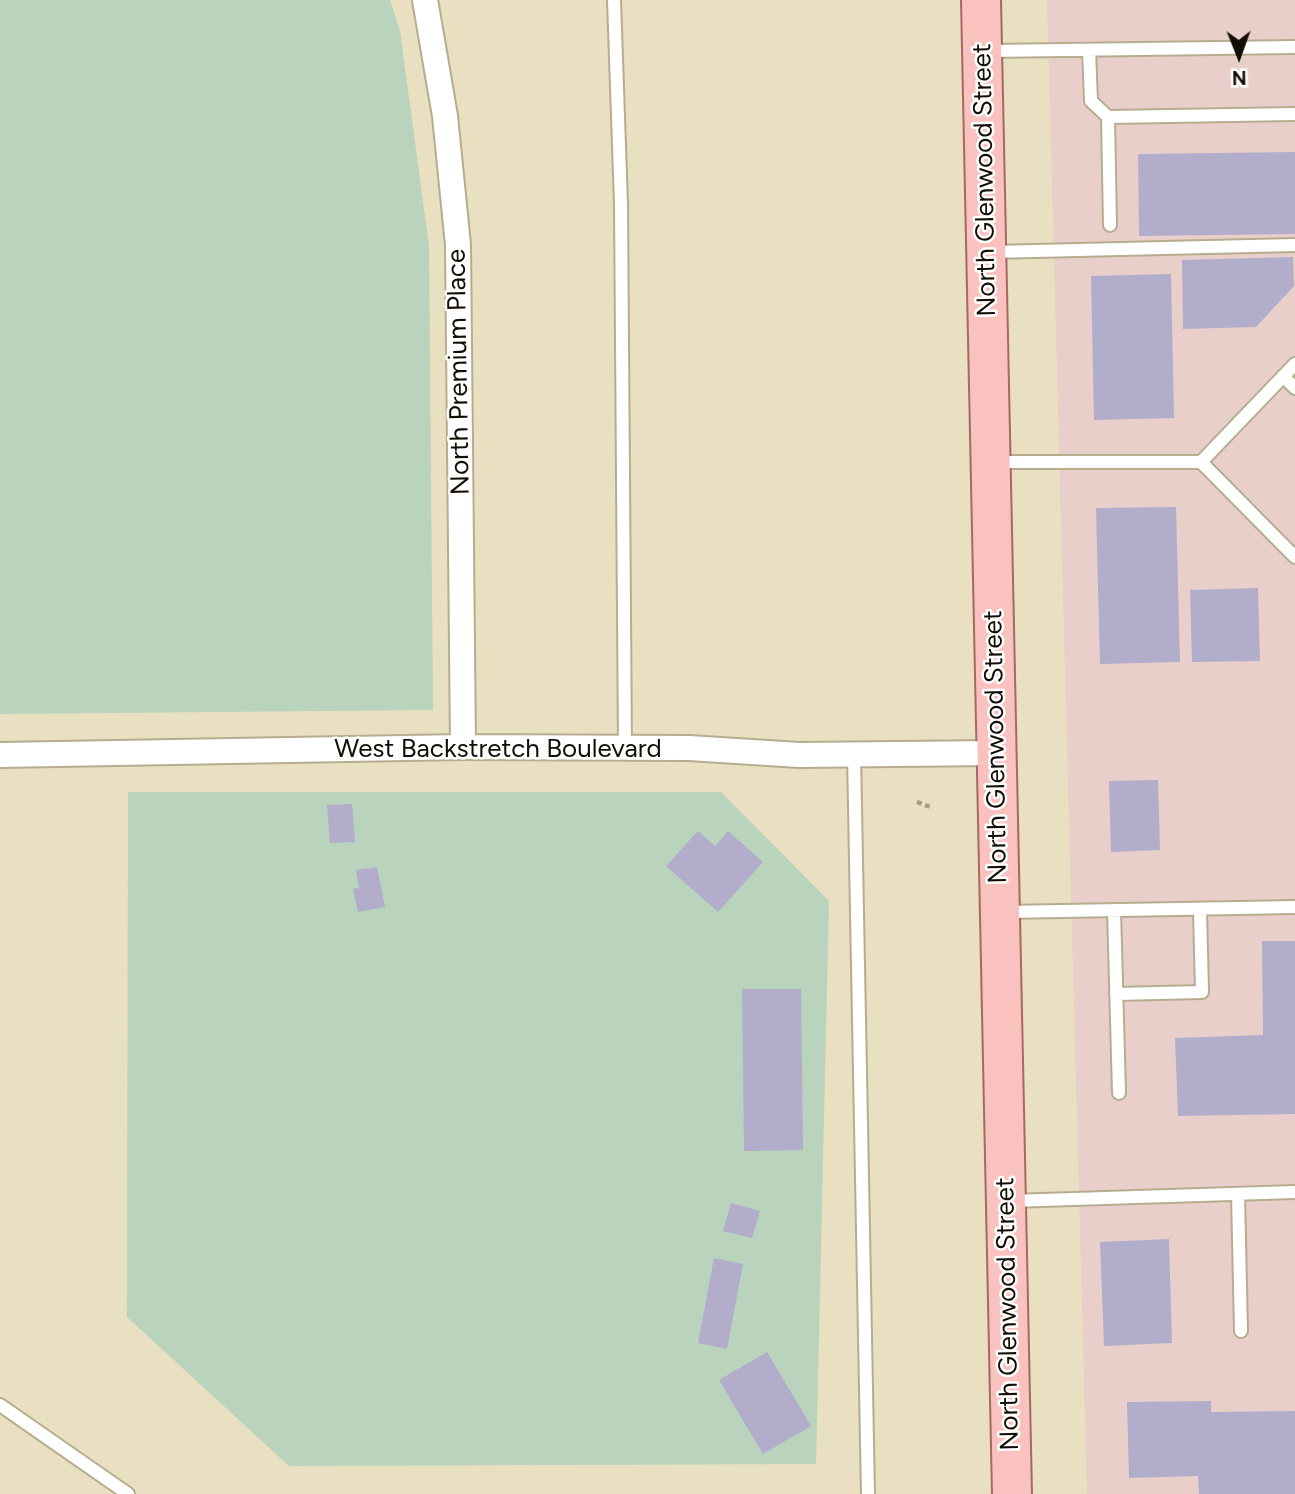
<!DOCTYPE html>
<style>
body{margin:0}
#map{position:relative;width:1295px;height:1494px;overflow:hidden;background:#e9dfc1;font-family:Figtree,sans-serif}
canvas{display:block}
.north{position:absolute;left:1204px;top:21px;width:70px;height:70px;-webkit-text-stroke:5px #fff;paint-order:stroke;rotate:179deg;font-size:19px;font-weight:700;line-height:28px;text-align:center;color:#120e05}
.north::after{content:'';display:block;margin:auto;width:24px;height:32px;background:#120e05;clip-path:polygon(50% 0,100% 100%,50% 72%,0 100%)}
</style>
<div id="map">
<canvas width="1295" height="1494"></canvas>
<div class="north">N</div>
</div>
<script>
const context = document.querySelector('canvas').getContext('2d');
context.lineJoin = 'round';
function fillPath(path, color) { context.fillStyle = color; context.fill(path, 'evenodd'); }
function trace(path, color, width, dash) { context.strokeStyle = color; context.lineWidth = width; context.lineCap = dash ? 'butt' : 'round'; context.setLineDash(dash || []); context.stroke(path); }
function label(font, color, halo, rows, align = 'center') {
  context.font = font + ' Figtree,sans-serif'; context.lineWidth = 5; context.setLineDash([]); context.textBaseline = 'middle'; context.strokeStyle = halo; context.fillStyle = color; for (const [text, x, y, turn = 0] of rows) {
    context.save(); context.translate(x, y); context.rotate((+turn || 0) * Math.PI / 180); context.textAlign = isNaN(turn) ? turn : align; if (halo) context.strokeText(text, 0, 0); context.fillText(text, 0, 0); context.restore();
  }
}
fillPath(new Path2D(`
 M1047 0H1295V1494H1087Z`), '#e9cfca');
fillPath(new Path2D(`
 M0 0H390L400 31 429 246 433 710 0 714Z
 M128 792H721L829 901 816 1464 289 1466 127 1317Z`), '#b9d3bd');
fillPath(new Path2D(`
 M1295 152V234L1139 236 1138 154Z
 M1293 257 1294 286 1256 327 1183 329 1182 260Z
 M1171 274 1174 418 1094 420 1091 276Z
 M1176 507 1180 662 1100 664 1096 508Z
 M1258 588 1260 661 1192 662 1190 590Z
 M1158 780 1160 850 1111 852 1109 781Z
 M352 804 355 842 330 843 327 805Z
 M698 831 715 846 728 831 763 862 718 912 666 866Z
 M377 867 385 907 358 912 353 889 359 888 356 870Z
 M1262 941H1295V1114L1178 1116 1175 1038 1263 1035Z
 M742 989H801L803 1150 744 1151Z
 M731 1203 760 1211 752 1238 723 1231Z
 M1169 1239 1172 1343 1104 1346 1100 1242Z
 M714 1258 743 1264 727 1349 698 1343Z
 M767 1352 811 1426 763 1454 719 1380Z
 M1211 1401V1412L1295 1411V1494H1199L1198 1476 1129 1478 1127 1402Z`), '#b2adcb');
const lane = new Path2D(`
 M614 0 621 204 625 748
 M1089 50 1091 101 1108 117 1295 114
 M987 51 1295 47
 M1108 117 1110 225
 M991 252 1295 245
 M1283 376 1295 388
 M995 462H1201L1295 557
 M1201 462 1295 364
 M854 754 868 1494
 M1114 910 1119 1093
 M1004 912 1295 907
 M1116 994 1202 992 1200 910
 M1238 1194 1241 1331
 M1010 1201 1295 1192
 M0 1405 128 1494`);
const street = new Path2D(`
 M425 0 445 116 458 245 463 747
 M0 755 463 747 689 748 799 755 996 753`);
const primary = new Path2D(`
 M981 0 1012 1494`);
trace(lane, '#b6ac8f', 16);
trace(street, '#b6ac8f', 28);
trace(primary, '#a76862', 42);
trace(new Path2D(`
 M917 802 933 808`), '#a59d85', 4.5, [5, 3.5]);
trace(lane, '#fff', 12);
trace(street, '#fff', 24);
trace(primary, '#fac2bf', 38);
label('26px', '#120e05', '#fff', [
 ["North Glenwood Street",985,180,-91],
 ["North Premium Place",459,372,-91],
 ["North Glenwood Street",996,747,-91],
 ["West Backstretch Boulevard",498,749],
 ["North Glenwood Street",1008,1314,-91]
]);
</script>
